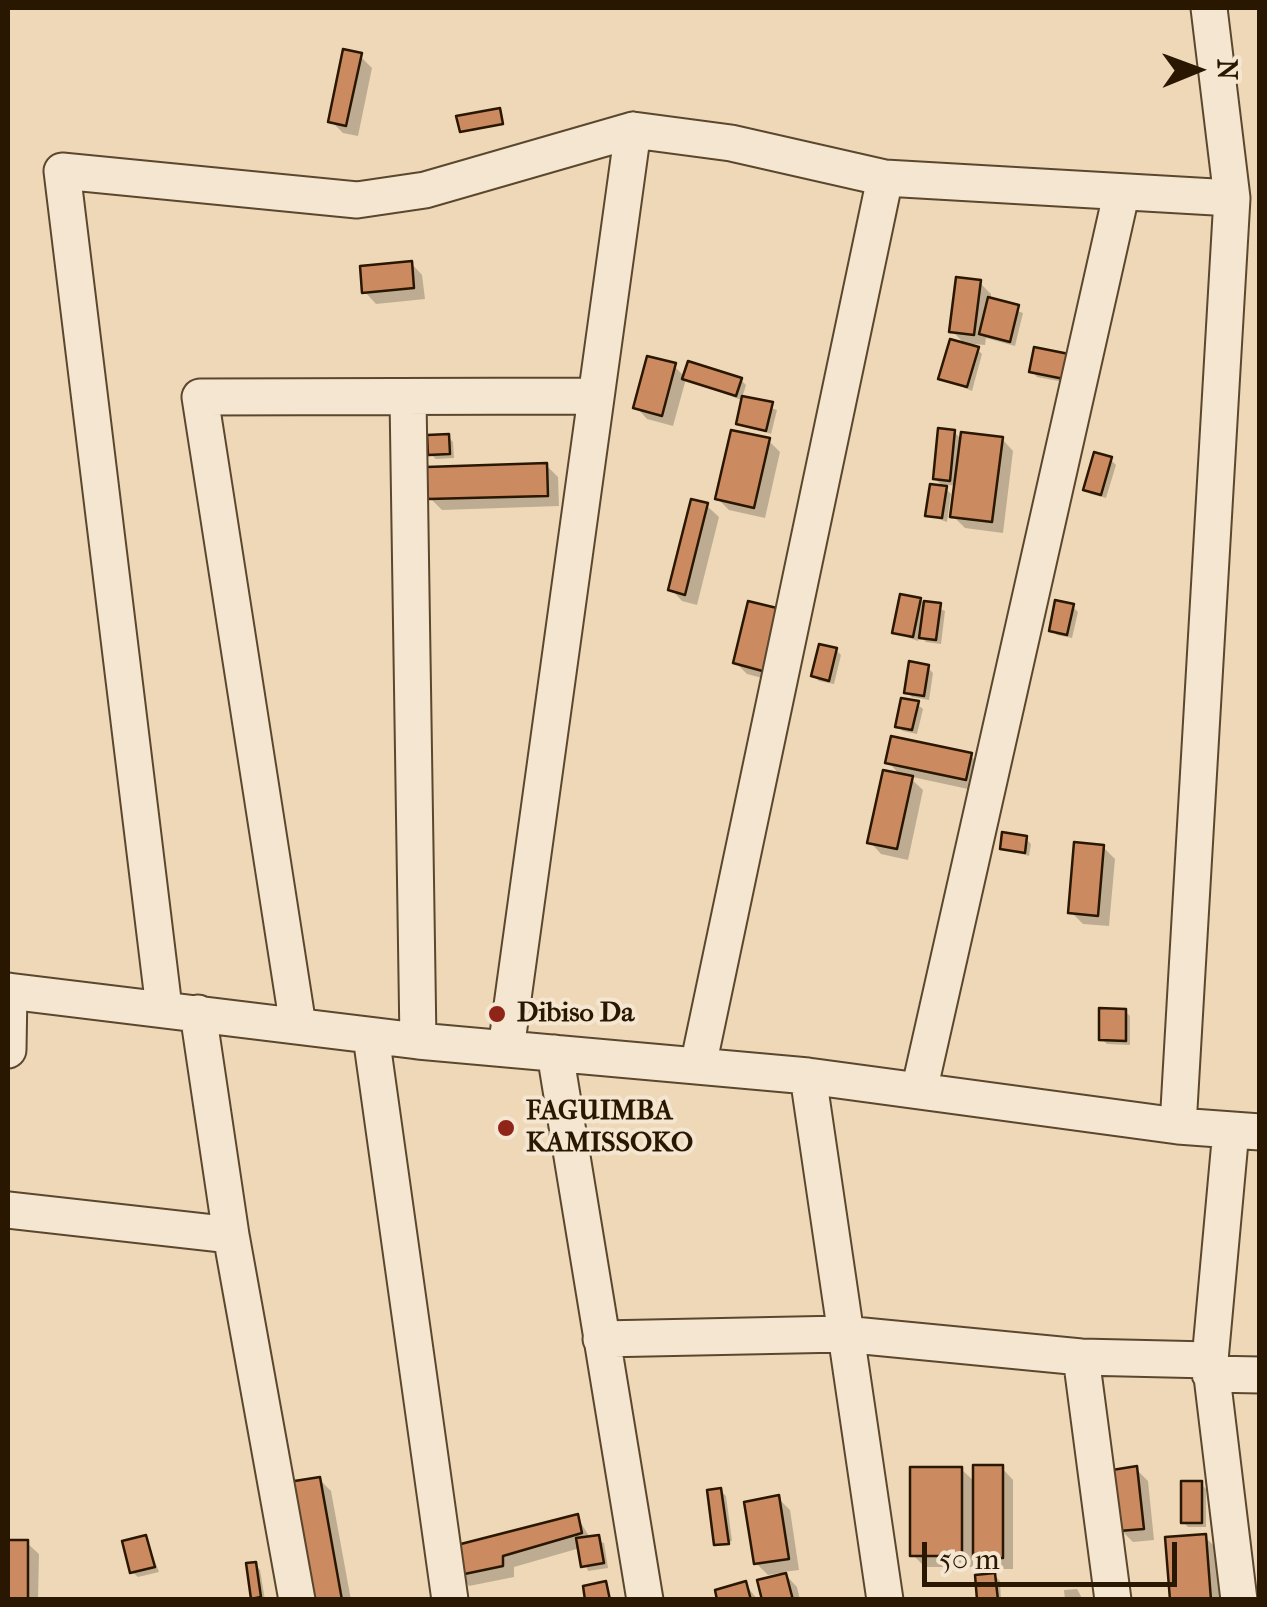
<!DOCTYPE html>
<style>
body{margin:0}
#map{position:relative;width:1267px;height:1607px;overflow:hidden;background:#eed8b7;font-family:"IM FELL French Canon",serif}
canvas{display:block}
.frame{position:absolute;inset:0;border:10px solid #2a1701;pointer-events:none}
.north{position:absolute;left:1147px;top:20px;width:100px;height:100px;-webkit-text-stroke:8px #f4e6d0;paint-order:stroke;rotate:89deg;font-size:28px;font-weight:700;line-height:40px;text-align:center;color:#2a1701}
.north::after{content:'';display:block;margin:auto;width:35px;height:45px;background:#2a1701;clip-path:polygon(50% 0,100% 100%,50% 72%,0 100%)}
.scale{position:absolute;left:922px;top:1542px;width:255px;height:45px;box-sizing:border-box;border:5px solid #2a1701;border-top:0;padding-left:12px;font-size:30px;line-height:35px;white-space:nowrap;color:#2a1701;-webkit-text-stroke:8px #f4e6d0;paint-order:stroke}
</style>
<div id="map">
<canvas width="1267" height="1607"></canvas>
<div class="frame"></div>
<div class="north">N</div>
<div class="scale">50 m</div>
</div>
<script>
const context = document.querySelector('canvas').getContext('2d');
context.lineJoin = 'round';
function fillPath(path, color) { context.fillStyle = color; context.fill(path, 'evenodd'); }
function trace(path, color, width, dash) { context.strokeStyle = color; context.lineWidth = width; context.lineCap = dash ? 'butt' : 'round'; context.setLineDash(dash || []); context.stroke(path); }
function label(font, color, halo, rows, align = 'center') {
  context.font = font + ' "IM FELL French Canon",serif'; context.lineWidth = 8; context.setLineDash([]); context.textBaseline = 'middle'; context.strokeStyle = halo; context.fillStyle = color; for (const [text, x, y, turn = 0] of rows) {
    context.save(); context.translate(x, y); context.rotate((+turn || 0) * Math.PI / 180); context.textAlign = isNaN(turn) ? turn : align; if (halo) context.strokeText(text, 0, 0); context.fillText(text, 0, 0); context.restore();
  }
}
fillPath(new Path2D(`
 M360 56 372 68 358 136 343 133 331 121Z
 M411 263 422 275 425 299 376 304 365 292Z
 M980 283 991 294V301L1023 313 1015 346 986 338 985 345 972 344 982 354 972 391 941 378 967 346 952 331Z
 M1072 357 1074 384 1037 377 1032 371Z
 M674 366 685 377 741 380 746 385 742 398 777 410 771 434 739 423 744 401 686 379 673 426 647 419 636 407Z
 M954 432 962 440 1002 439 1013 451 1003 533 965 528 953 516 957 486 941 484 951 494 947 522 928 515 946 489 935 479Z
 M448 437 453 442 454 458 436 459 430 454Z
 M769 441 780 452 765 518 729 510 718 499Z
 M1111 460 1116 465 1106 498 1091 494 1086 489Z
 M546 465 558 477 559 506 442 510 430 498Z
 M707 506 719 517 697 605 682 601 671 589Z
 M919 600 945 611 941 644 926 642 919 635 918 641 895 633Z
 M750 604 777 682 747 674 736 663Z
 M1072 606 1078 612 1072 638 1057 635 1051 630Z
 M836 650 841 655 834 684 819 681 814 676Z
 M928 668 933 673 929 700 912 697 906 692Z
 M917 704 923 709 917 734 903 731 897 726Z
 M970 755 982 767 977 791 908 776 923 790 908 860 881 854 870 842 902 777 888 762Z
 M1026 839 1031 844 1029 856 1002 848Z
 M1103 847 1115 859 1109 926 1083 924 1071 912Z
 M1125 1011 1130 1016V1045L1107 1044 1102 1039Z
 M1002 1468 1013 1480V1569H987L973 1555V1567H925L913 1555 961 1469 976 1483Z
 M1136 1469 1148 1481 1154 1540 1133 1542 1121 1530Z
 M319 1479 331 1491 351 1600H312Z
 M1201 1484 1206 1489V1527H1188L1183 1522Z
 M720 1490 726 1496 732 1541 718 1545Z
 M778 1498 790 1510 799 1570 783 1572 797 1587 800 1600H764L782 1576 781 1573 768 1575 756 1563Z
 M577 1517 591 1539 604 1543 608 1568 588 1571 580 1548 514 1567V1577L469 1586 458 1574Z
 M1205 1537 1223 1555 1226 1600H1172Z
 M146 1538 159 1572 138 1577 132 1572Z
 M8 1543H27L39 1554 38 1600H8Z
 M255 1564 260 1570 265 1600 253 1597Z
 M995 1576 1000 1581 1001 1600H980Z
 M745 1584 758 1600H720Z
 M1077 1589 1083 1600H1065L1064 1590Z`), '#0003');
const building = new Path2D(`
 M343 49 362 53 346 126 328 122Z
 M500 108 503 124 460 132 456 116Z
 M412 261 414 288 362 293 360 266Z
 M956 277 981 280 974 335 949 332Z
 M988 297 1019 305 1010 342 979 334Z
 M950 339 979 347 967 387 938 379Z
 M1034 347 1074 355 1069 380 1029 372Z
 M647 356 676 363 662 416 633 408Z
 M688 361 742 378 736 396 682 379Z
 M742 396 773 402 766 431 736 424Z
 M938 428 955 430 950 481 933 479Z
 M731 430 770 438 754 508 715 499Z
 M961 432 1003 437 992 522 950 517Z
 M449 434 450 454 428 455 427 435Z
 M1094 452 1112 457 1101 495 1083 490Z
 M547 463 548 496 428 499 426 467Z
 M930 484 947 486 942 518 925 516Z
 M691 499 708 503 685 595 668 590Z
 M900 594 921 598 913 637 892 633Z
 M1055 600 1074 604 1067 635 1049 631Z
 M748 601 781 609 766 672 733 663Z
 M924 601 941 603 936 640 919 638Z
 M819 644 837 648 829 681 811 676Z
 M909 661 929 665 924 696 904 693Z
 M901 698 919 701 912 730 895 727Z
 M891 736 972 753 966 780 885 763Z
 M883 770 913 776 897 849 867 843Z
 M1002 832 1027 836 1025 853 1000 849Z
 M1074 842 1104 845 1098 916 1068 913Z
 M1099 1008 1126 1009V1041L1099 1040Z
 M973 1465H1003V1558H973Z
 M1137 1466 1144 1529 1119 1531 1112 1470Z
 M910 1467H962V1556H910Z
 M320 1477 342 1600H310L288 1482Z
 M1181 1481H1202V1523H1181Z
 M721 1488 729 1544 714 1545 707 1490Z
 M779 1495 789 1559 754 1564 744 1502Z
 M578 1514 582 1533 503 1556V1566L455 1576 453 1546Z
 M1206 1534 1211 1600H1170L1165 1537Z
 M146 1535 155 1567 130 1573 122 1541Z
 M599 1535 604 1563 581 1567 576 1538Z
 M8 1540H28V1600H8Z
 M256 1562 261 1597 251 1599 246 1563Z
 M786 1573 793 1600H762L757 1580Z
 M995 1573 998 1600H977L975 1575Z
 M606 1581 610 1600H585L583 1586Z
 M746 1581 751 1600H717L715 1590Z`);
fillPath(building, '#cb8a5f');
trace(building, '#2a1701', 2.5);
const street = new Path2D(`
 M885 178 1232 198
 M408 398 418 1041
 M8 991 418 1041 808 1076 1178 1126 1260 1132
 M164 1008 62 171 357 200 425 190 633 130 731 143 885 178 698 1066
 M198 1013 231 1235 297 1600
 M298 1026 200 397 596 396
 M371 1036 450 1600
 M506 1049 633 130
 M8 1050 9 991
 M555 1053 645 1600
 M808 1076 885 1600
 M919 1091 1121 195
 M1178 1126 1232 198 1209 8
 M1231 1130 1210 1360 1239 1600
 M8 1210 231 1235
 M601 1339 843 1334 1081 1357 1210 1360
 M1081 1357 1113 1600
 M1210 1374 1260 1375`);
trace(street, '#5b472e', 39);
trace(street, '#f4e6d0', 35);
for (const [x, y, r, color] of [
 [497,1014,10,"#8f2418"],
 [506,1128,10,"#8f2418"]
]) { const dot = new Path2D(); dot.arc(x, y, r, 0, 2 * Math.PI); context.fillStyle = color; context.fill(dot); trace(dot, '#f4e6d0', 4); }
label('bold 28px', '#2a1701', '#f4e6d0', [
 ["Dibiso Da",517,1014],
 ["FAGUIMBA",526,1112],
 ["KAMISSOKO",526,1144]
], 'left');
</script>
